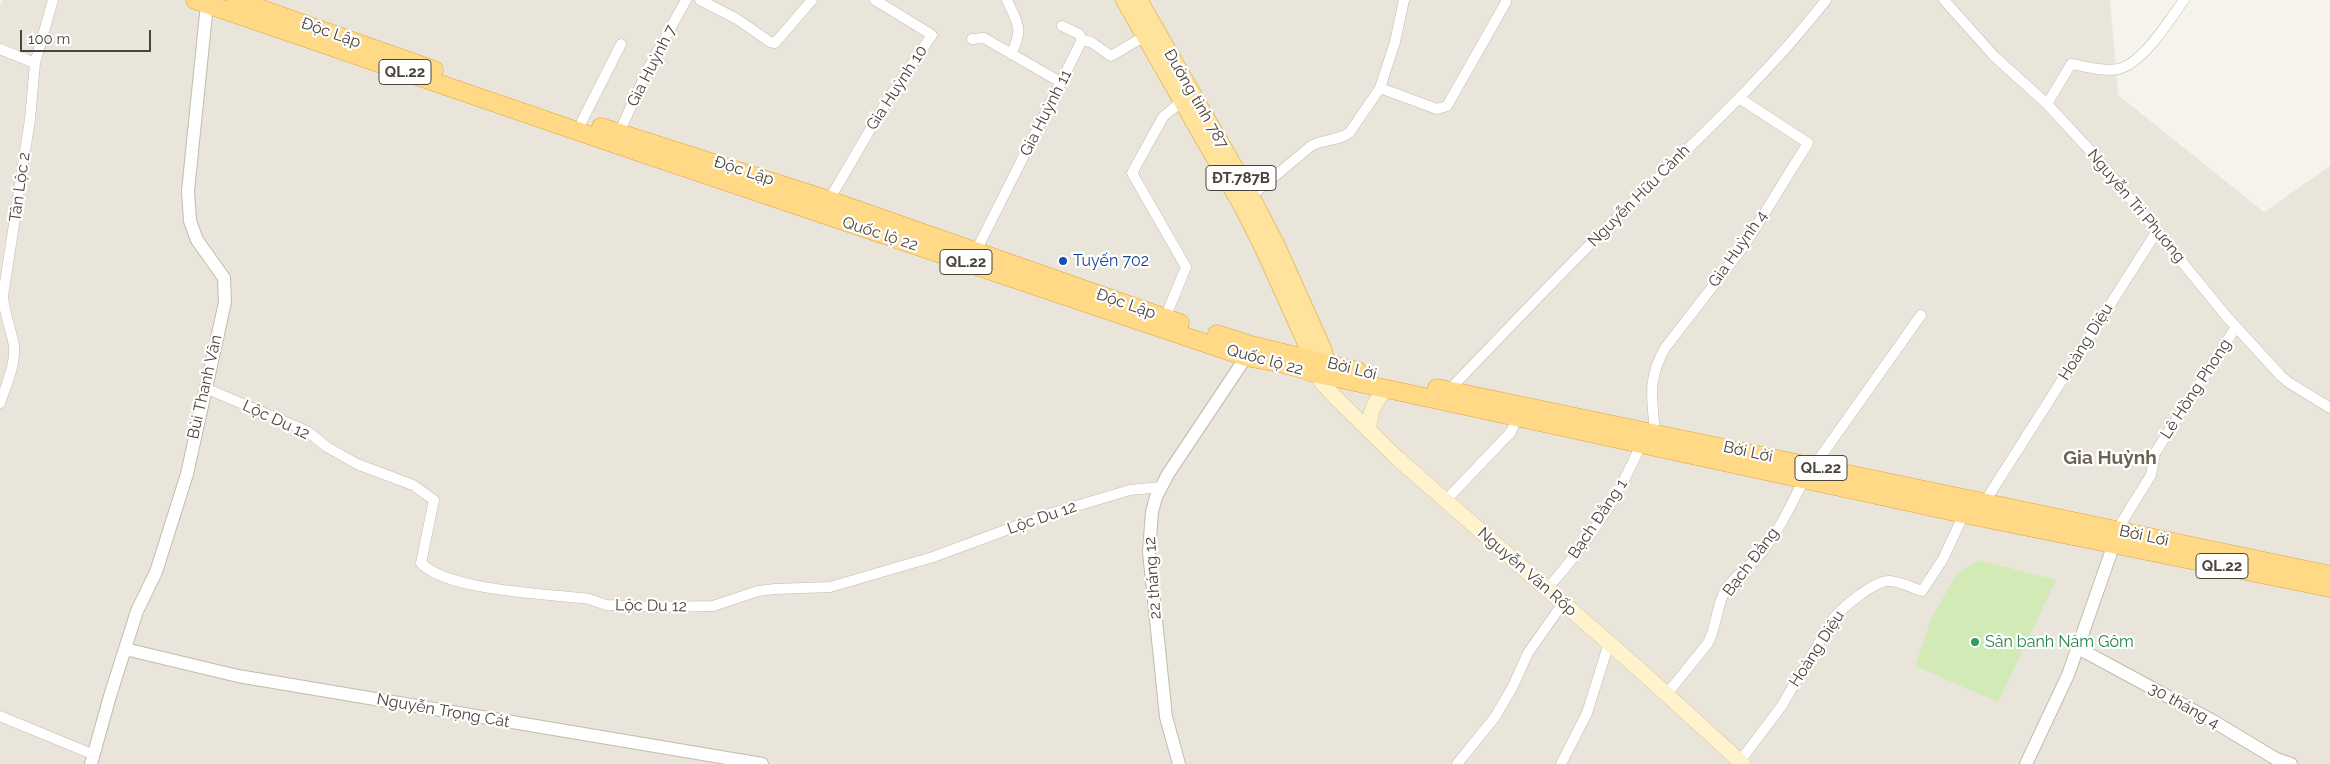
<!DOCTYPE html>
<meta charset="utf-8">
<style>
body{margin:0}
#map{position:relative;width:2330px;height:764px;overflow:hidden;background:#f6f3ec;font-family:Raleway,sans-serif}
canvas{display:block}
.scale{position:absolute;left:20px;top:30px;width:131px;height:22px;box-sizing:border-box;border:2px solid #4b4439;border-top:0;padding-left:6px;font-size:15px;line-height:18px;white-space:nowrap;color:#4b4439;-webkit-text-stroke:4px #fff;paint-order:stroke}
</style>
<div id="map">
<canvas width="2330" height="764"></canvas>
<div class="scale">100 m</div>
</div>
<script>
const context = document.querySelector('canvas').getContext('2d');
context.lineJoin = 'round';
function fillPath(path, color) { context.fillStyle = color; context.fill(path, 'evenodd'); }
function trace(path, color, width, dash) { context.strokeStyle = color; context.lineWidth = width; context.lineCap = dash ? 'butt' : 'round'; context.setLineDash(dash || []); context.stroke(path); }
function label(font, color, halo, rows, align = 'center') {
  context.font = font + ' Raleway,sans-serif'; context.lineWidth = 4.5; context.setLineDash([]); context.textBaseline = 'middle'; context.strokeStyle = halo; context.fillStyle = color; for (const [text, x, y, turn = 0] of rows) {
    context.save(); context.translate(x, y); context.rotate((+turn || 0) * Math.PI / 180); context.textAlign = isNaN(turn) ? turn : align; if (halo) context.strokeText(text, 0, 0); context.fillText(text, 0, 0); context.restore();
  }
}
fillPath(new Path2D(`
 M3 0H2110L2118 95 2264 212 2330 166V764H0V6Z`), '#eae5da');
fillPath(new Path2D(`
 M1978 560 2056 580 1998 702 1915 666 1931 619 1956 575Z`), '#d2eab5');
const minor = new Path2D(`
 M700 0 737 19 770 42 775 43 812 0
 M1007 0C1018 25 1024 28 1011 54
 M1944 0 1994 56 2047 104 2097 158 2227 317 2281 376 2288 382 2330 408
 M1062 26 1079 34 1082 40
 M972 39 984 38 1062 83
 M1082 40 1091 42 1111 56 1145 36
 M0 49 35 63
 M2071 64C2085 66 2103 72 2118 69 2143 64 2169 20 2184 0
 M1380 88 1437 109 1447 106 1506 2
 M2047 104 2070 66
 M582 121 621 44
 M619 133 648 69 686 0
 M1251 196 1311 146C1323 139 1340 141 1350 132L1380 88 1395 42 1404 0
 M829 200 888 99 932 35 875 0
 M976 251 1082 40
 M1165 318 1186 267 1132 173 1163 117 1182 101
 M205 388 307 431 327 447 357 464 413 485 434 500 421 563C447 591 550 594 589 599L606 605 658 607 713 606 758 591 775 589 830 587 933 557 1049 514 1130 490 1161 487
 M1449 390C1507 330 1564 269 1624 211 1693 143 1766 77 1826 0
 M0 403C6 386 16 363 14 346 11 329 4 313 3 296L30 119 35 63 53 0
 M1655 432C1652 397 1647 380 1665 348L1744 246 1808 143 1739 98
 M1814 466 1921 315
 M1446 500 1511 432 1517 417
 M1984 503 2157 231
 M2117 530 2151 475 2155 453 2236 327
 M1547 589C1585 546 1619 497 1641 444
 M1666 695 1708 643C1717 626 1716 607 1725 591 1734 575 1751 566 1762 552 1780 530 1792 502 1805 478
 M0 716 92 754
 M1740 761 1781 707 1833 619C1842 608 1874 581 1888 581 1898 580 1912 588 1922 591L1943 559 1964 514
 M1457 764 1495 717 1512 688 1528 653 1563 603
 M1561 764 1587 713 1609 643`);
const tertiary = new Path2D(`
 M2078 648 2213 721 2276 759 2291 764
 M125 649 238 676 762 764
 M91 764 110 696 137 611 156 572 187 474 225 302 224 278 197 240 190 221 188 191 207 4
 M1179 764 1166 717 1149 552 1152 512 1156 497 1168 474 1246 357
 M2026 764 2068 675 2114 544`);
const secondary = new Path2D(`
 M1318 374 1322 383 1335 397 1397 458 1641 671 1743 764
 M1369 431C1369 412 1374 403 1386 389`);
const primary = new Path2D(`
 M1124 0 1243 208 1264 250 1313 359
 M1139 0 1251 196 1276 244 1324 351 1326 363`);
const trunk = new Path2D(`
 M195 0 615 144 1246 357 1284 364 1318 374 1964 514 2330 588
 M236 0 434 70
 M601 127 829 200 1180 323
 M1217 334 1251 345 1358 371
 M1437 388 2330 575`);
trace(minor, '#c2bbae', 11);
trace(tertiary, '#c2bbae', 14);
trace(secondary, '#d6c79b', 16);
trace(primary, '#e6c16a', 18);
trace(trunk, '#e0a43c', 19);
trace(minor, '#fff', 10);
trace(tertiary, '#fff', 12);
trace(secondary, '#fff3cd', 15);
trace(primary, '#ffe39c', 16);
trace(trunk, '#ffd985', 18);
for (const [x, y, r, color] of [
 [1063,261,5,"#1a4fb4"],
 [1975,642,5,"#2e9e5b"]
]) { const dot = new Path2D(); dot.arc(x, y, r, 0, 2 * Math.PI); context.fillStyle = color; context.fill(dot); trace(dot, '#fff', 2); }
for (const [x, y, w] of [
 [405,72,52],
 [1241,178,70],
 [966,262,52],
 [1821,468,52],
 [2222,566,52]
]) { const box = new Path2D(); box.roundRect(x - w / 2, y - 12.5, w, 25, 4); context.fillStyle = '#fff'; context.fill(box); trace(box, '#4b4439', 1); }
label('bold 15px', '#4b4439', null, [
 ["QL.22",405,72],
 ["ĐT.787B",1241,178],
 ["QL.22",966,262],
 ["QL.22",1821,468],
 ["QL.22",2222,566]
]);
label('16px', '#4b4439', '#fff', [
 ["Độc Lập",331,33,19],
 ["Gia Huỳnh 7",652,66,-63],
 ["Gia Huỳnh 10",897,88,-57],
 ["Đường tỉnh 787",1196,99,60],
 ["Gia Huỳnh 11",1046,113,-63],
 ["Độc Lập",744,171,18],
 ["Tân Lộc 2",20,187,-82],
 ["Nguyễn Hữu Cảnh",1639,196,-45],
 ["Nguyễn Tri Phương",2136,206,50],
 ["Quốc lộ 22",880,234,18],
 ["Gia Huỳnh 4",1738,249,-55],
 ["Độc Lập",1126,304,19],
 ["Hoàng Diệu",2086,342,-58],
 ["Quốc lộ 22",1265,360,15],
 ["Bời Lời",1352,369,14],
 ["Bùi Thanh Vân",205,387,-77],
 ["Lê Hồng Phong",2196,389,-57],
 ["Lộc Du 12",276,420,25],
 ["Bời Lời",1748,452,12],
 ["Lộc Du 12",1042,518,-19],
 ["Bạch Đằng 1",1598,519,-56],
 ["Bời Lời",2144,536,12],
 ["Bạch Đằng",1751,562,-53],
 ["Nguyễn Văn Rốp",1527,572,41],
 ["22 tháng 12",1153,578,-94],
 ["Lộc Du 12",651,606,1],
 ["Hoàng Diệu",1817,649,-57],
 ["30 tháng 4",2184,706,29],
 ["Nguyễn Trọng Cát",443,711,10]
]);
label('16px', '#164399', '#fff', [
 ["Tuyến 702",1073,261]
], 'left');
label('16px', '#27864d', '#fff', [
 ["Sân banh Năm Gôm",1985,642]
], 'left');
label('bold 19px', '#6e6250', '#fff', [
 ["Gia Huỳnh",2110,458]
]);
</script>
